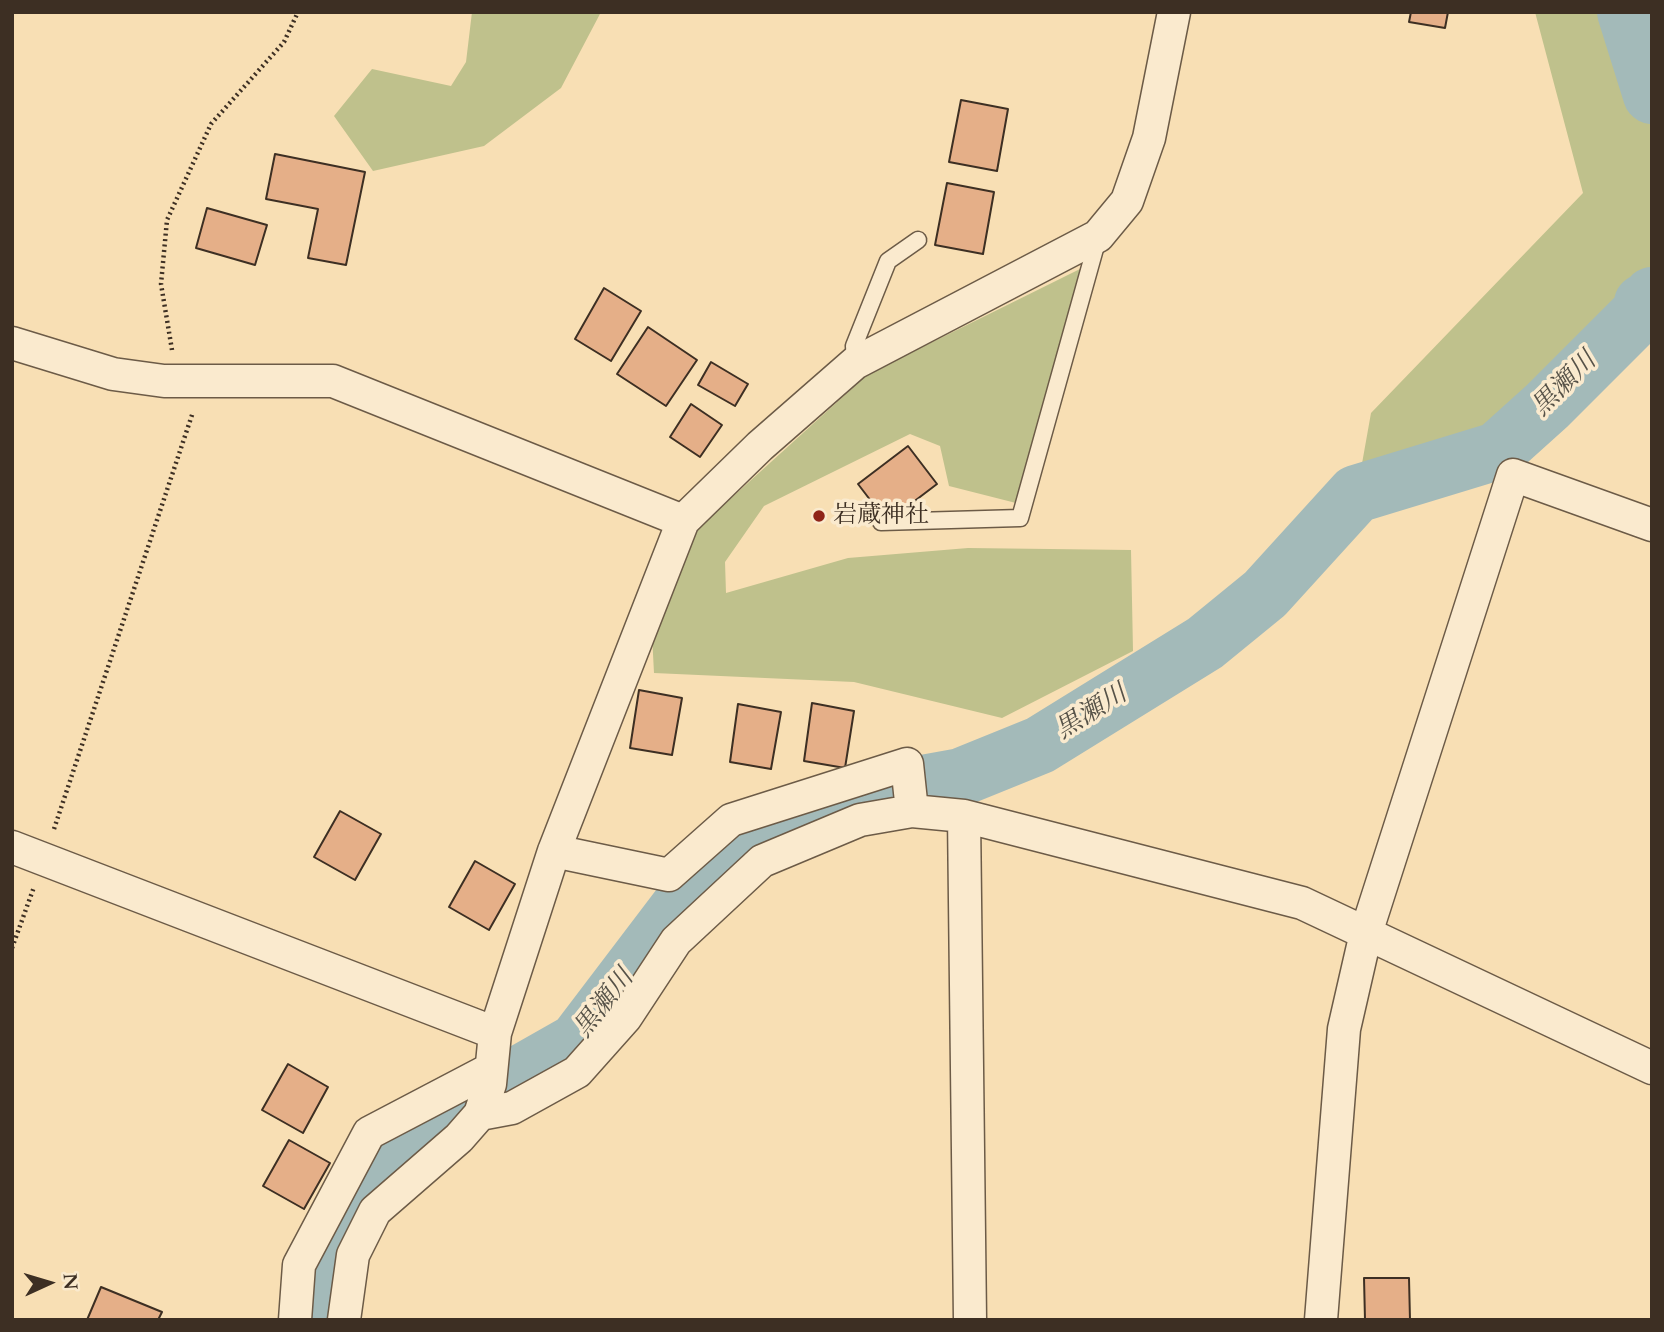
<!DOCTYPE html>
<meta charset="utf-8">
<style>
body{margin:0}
#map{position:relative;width:1664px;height:1332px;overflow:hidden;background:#f8dfb4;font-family:Cardo,serif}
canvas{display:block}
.frame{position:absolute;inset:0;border:14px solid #3d2f23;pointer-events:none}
.north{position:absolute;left:14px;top:1248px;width:70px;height:70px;-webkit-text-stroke:5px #faeace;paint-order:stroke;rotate:86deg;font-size:19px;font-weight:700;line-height:28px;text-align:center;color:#3d2f23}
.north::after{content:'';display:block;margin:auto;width:24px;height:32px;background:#3d2f23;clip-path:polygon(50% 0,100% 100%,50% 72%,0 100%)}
</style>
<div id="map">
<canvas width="1664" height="1332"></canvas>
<div class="frame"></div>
<div class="north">N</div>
</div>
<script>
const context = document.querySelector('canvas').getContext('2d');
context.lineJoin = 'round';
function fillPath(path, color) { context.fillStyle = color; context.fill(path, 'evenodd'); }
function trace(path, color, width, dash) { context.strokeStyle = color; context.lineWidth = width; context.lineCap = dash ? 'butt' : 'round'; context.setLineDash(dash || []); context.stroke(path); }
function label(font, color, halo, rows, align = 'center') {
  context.font = font + ' Cardo,"Noto Serif JP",serif'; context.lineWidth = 7; context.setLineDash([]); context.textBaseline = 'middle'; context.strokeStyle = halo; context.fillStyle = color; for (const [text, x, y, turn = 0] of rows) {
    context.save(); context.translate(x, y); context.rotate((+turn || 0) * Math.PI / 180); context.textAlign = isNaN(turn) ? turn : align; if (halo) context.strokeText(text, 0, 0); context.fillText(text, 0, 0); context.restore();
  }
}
fillPath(new Path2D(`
 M472 12H601L561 88 484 146 373 171 334 116 372 69 451 86 466 62Z
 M1535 12H1627L1652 91V281L1611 363 1525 434 1358 486 1371 413 1583 193Z
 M1082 268 1016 503 949 486 940 446 910 434 764 506 725 562 726 593 848 558 968 548 1131 550 1133 651 1002 718 854 682 654 673 652 635 696 530 868 374Z`), '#bfc18c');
trace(new Path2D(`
 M1626 12 1652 95
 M510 1080 577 1042 716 859 878 792 961 777 1040 745 1205 643 1265 594 1356 494 1497 451 1547 406 1641 312 1643 303 1649 302 1652 296
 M311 1320 312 1294 333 1226 380 1156 397 1140 466 1105`), '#a3bab9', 58);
const building = new Path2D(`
 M1411 12H1448L1445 28 1409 22Z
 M961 100 1008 109 997 171 949 162Z
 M275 154 365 172 346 265 308 258 318 209 266 199Z
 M947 183 994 192 983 254 935 245Z
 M207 208 267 225 255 265 196 248Z
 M604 288 641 311 611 361 575 339Z
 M648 327 697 360 666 406 617 374Z
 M711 362 748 384 735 406 698 385Z
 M691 404 722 425 700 457 670 437Z
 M908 446 937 484 887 522 858 484Z
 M639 690 682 698 672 755 630 748Z
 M812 703 854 711 845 768 804 761Z
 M738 704 781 712 771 769 730 762Z
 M340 811 381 834 355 880 314 857Z
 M475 861 515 884 489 930 449 907Z
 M288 1064 328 1087 303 1133 262 1110Z
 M289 1140 330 1163 304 1209 263 1186Z
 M1364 1278H1409L1410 1320H1365Z
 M101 1287 162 1312 158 1320H87Z`);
fillPath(building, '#e5af88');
trace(building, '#3d2f23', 2);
const lane = new Path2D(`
 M855 363 854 346 888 261 918 240
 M881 522 1020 518 1098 238`);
const street = new Path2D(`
 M12 343 113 374 164 381H333L683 521
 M964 816 970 1320
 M12 847 495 1033
 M554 851 669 875 731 820 907 764 912 811
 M480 1114 512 1108 577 1072 626 1017 676 941 762 861 860 820 912 811 964 816 1302 903 1652 1068
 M295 1320 299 1265 369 1133 491 1069
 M344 1320 353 1255 375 1211 459 1138 480 1114 490 1084 495 1033 554 851 683 521 760 446 855 363 1098 236 1127 201 1149 138 1174 12
 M1321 1320 1344 1029 1366 933 1513 475 1652 525`);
trace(lane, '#6c5b47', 19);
trace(street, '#6c5b47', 35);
trace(new Path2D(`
 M172 350 161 284 167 220 211 124 284 42 298 12
 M54 829 193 412
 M12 948 34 887`), '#3d2f23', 4.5, [2, 3.5]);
trace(lane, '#faeace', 16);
trace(street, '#faeace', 32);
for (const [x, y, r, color] of [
 [819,516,7,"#8f2418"]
]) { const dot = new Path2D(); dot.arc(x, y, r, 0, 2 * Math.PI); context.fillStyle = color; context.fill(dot); trace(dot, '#faeace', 2.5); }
label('24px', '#3d2f23', '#faeace', [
 ["岩蔵神社",833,516]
], 'left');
label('italic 26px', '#565248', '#faeace', [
 ["黒瀬川",1565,385,-45],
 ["黒瀬川",1092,713,-32],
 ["黒瀬川",605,1004,-52]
]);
</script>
